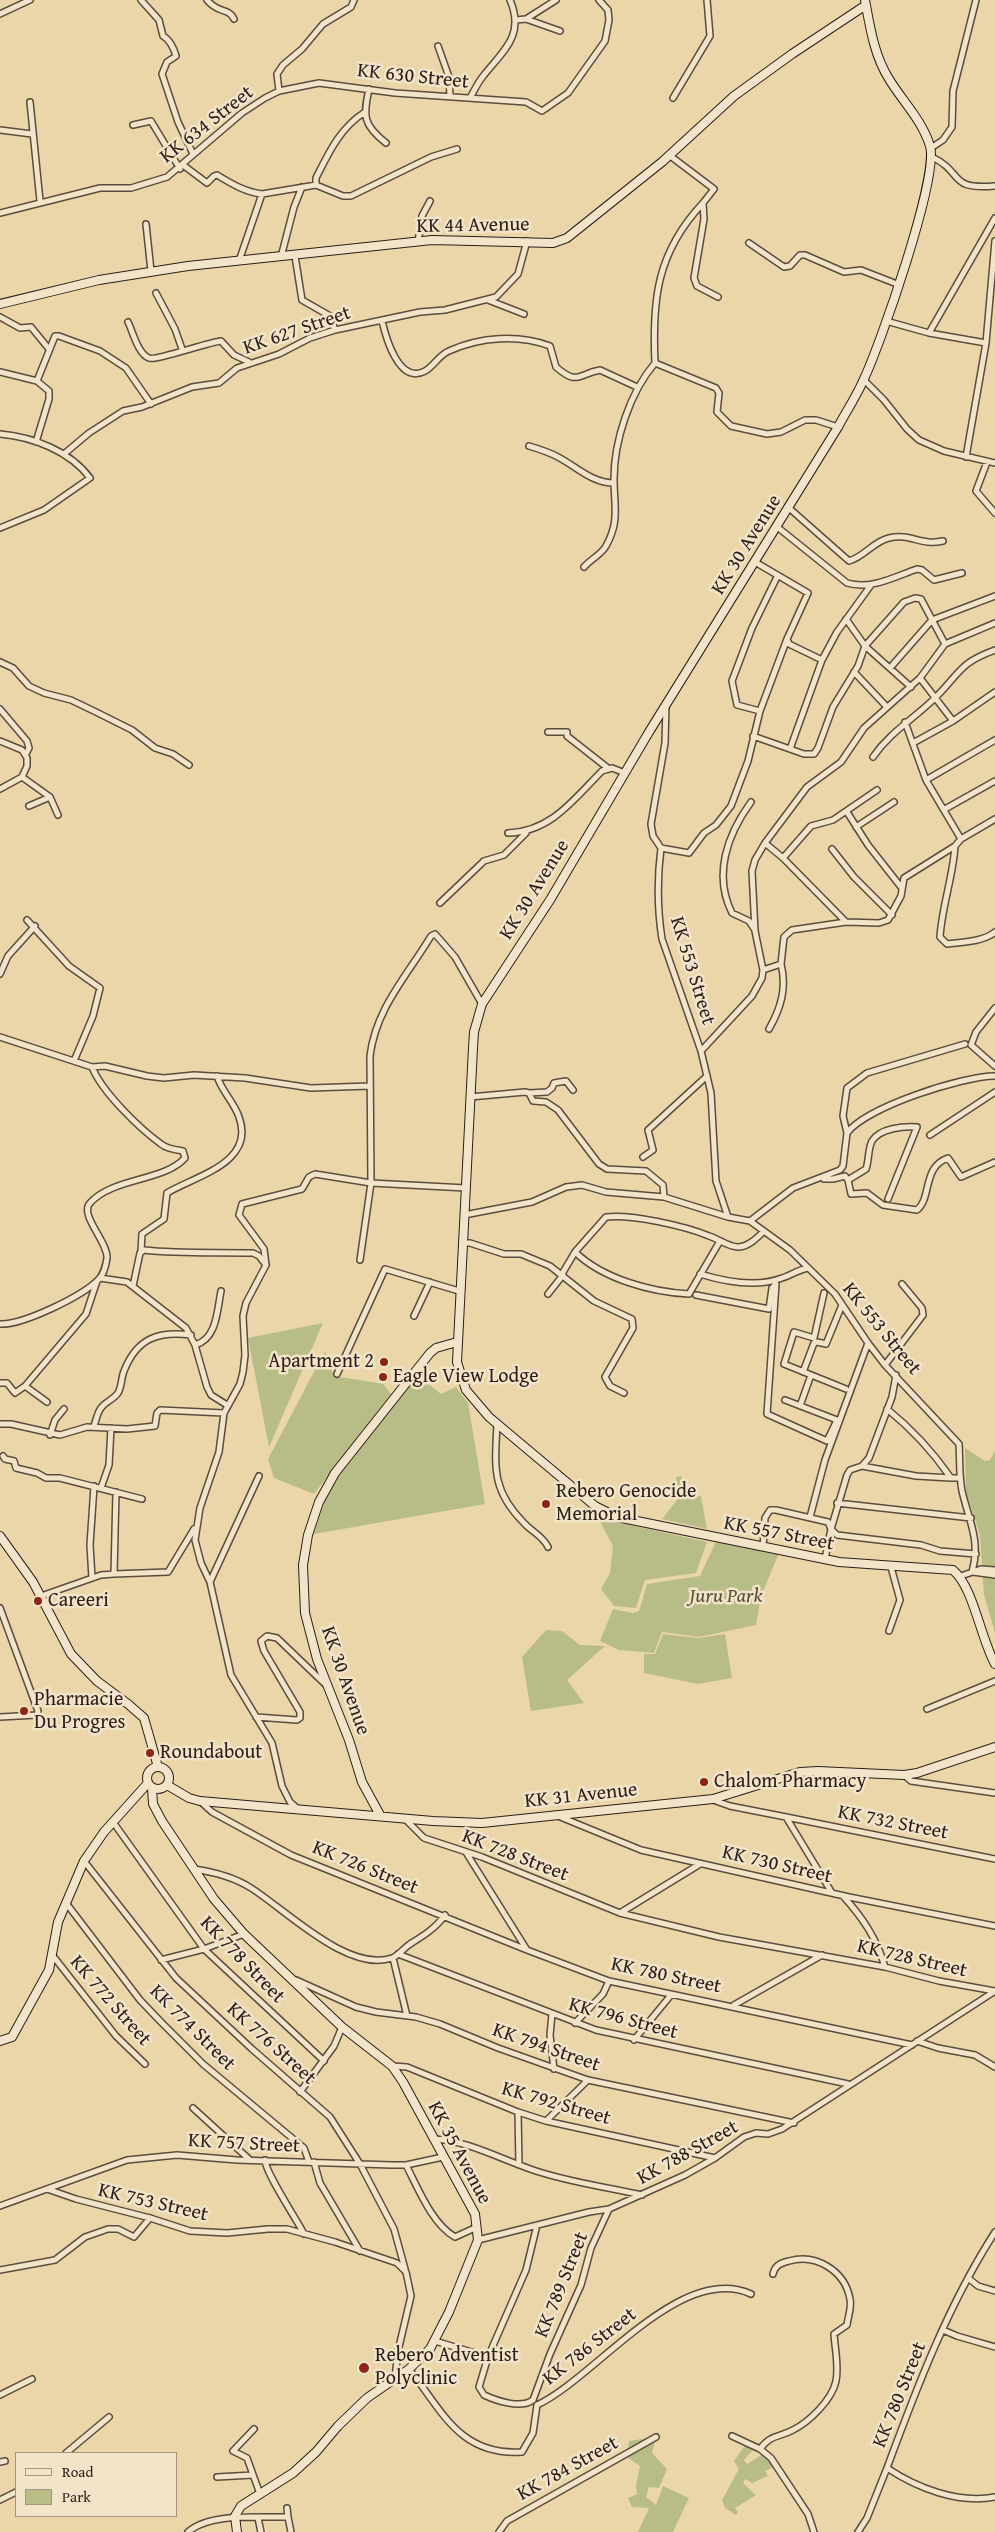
<!DOCTYPE html>
<style>
body{margin:0}
#map{position:relative;width:995px;height:2532px;overflow:hidden;background:#ebd6aa;font-family:"Gentium Book Plus",serif}
canvas{display:block}
.legend{position:absolute;left:15px;top:2452px;width:162px;height:65px;box-sizing:border-box;background:#f2e4c8;border:1px solid #a29582;margin:0;padding:6px 9px;list-style:none;font-size:15px;color:#2b1e19}
.legend li{display:flex;align-items:center;gap:10px;height:25px}
.legend b{width:25px;border:1px solid #a29582}
</style>
<div id="map">
<canvas width="995" height="2532"></canvas>
<ul class="legend">
<li><b style="height:6px;background:#f2e4c8"></b>Road</li>
<li><b style="height:14px;background:#b8bd88"></b>Park</li>
</ul>
</div>
<script>
const context = document.querySelector('canvas').getContext('2d');
context.lineJoin = 'round';
function fillPath(path, color) { context.fillStyle = color; context.fill(path, 'evenodd'); }
function trace(path, color, width, dash) { context.strokeStyle = color; context.lineWidth = width; context.lineCap = dash ? 'butt' : 'round'; context.setLineDash(dash || []); context.stroke(path); }
function label(font, color, halo, rows, align = 'center') {
  context.font = font + ' "Gentium Book Plus",serif'; context.lineWidth = 5; context.setLineDash([]); context.textBaseline = 'middle'; context.strokeStyle = halo; context.fillStyle = color; for (const [text, x, y, turn = 0] of rows) {
    context.save(); context.translate(x, y); context.rotate((+turn || 0) * Math.PI / 180); context.textAlign = isNaN(turn) ? turn : align; if (halo) context.strokeText(text, 0, 0); context.fillText(text, 0, 0); context.restore();
  }
}
fillPath(new Path2D(`
 M323 1323 269 1447 248 1338Z
 M325 1351 334 1376 383 1384 391 1394 314 1494 274 1478 268 1459Z
 M416 1374 441 1394 456 1387 468 1403 485 1504 314 1534 325 1500 346 1464Z
 M965 1448 985 1461 990 1460 995 1451V1633L984 1595 980 1535 966 1491Z
 M681 1476 685 1495 701 1496 707 1529 662 1519 680 1496 676 1477Z
 M598 1518 707 1542 696 1573 645 1580 636 1608 614 1606 601 1589 610 1573 613 1546Z
 M717 1539 779 1553 761 1596 756 1625 699 1637 662 1632 654 1653 619 1650 600 1641 613 1609 632 1613 639 1611 647 1584 700 1576Z
 M546 1630 562 1631 580 1645 605 1646 567 1680 584 1703 531 1711 522 1657Z
 M663 1634 698 1638 725 1634 732 1678 698 1684 644 1673V1654H655Z
 M656 2437 652 2453 667 2469 659 2488 649 2487 646 2497 656 2505 663 2486 689 2498 673 2532H638L649 2508 632 2507 628 2498 637 2494 636 2485 640 2466 627 2457 629 2441Z
 M746 2444 754 2449 744 2460 747 2464 763 2454 771 2459 775 2466 765 2471 768 2476 752 2483 745 2479 743 2483 756 2495 735 2508 738 2512 736 2515 725 2508 722 2500 739 2469 734 2461Z`), '#b8bd88');
const street = new Path2D(`
 M141 0 159 20 163 36C169 39 174 48 176 56L167 62 162 74 178 122 193 154
 M207 0C218 14 228 7 234 19
 M0 14 30 0
 M526 19 560 31
 M516 20 526 19 556 0
 M438 46 449 77 450 96
 M369 89C363 116 363 125 386 143
 M279 91 319 83 395 93 526 102 542 111 568 93 605 41 609 20 608 10 599 0
 M470 98C474 91 478 82 484 75 504 50 525 35 510 0
 M673 98 710 36 707 0
 M30 102 40 201
 M133 125 151 121 180 169
 M0 130 32 134
 M931 148 943 140 952 127 953 91 976 0
 M669 155 714 189 703 203 704 219 694 278 697 286 718 297
 M932 157C965 173 947 190 995 186
 M183 165 207 183 214 176 217 175C232 184 245 192 262 194L316 185 343 196H351L431 157 457 149
 M316 185V178C329 152 340 128 365 112
 M703 203C657 252 652 299 655 363L716 388 719 393 717 412 731 426 767 434 781 432 805 420H816L838 427
 M0 213 100 188H131L167 177 242 113 265 98 279 91 277 74 283 65 302 49 323 24 351 7 354 0
 M146 224 151 271
 M418 242 422 216 430 201
 M749 243 784 267 790 266 800 255H805L844 272 861 270 897 284
 M295 256 302 300 330 316 335 330
 M281 257 294 207 302 187
 M239 261 262 194
 M156 293 175 329 182 349
 M488 300 524 314
 M0 317 20 328 31 327 49 349
 M382 321C386 338 399 385 425 371 434 366 439 355 449 351 480 337 518 334 550 346L556 367C578 386 578 374 600 370L637 387
 M886 321 929 333 986 343
 M128 322C133 332 138 354 149 358 155 361 209 342 221 341L234 355 249 362
 M929 333 995 218
 M0 372 37 381 49 391V399L36 442
 M864 380 884 400 907 429 919 440 944 451 995 463
 M37 381 55 336H59L100 351 126 368 151 404
 M0 434C33 437 70 451 90 478L44 510 0 528
 M529 446C539 449 549 452 558 457 577 467 592 483 614 483
 M64 454 89 433 123 411 142 407 192 387 219 383 237 368 279 354 310 338 335 330 420 312 445 310 496 297 518 274 527 241
 M966 457 986 343 995 241
 M987 462 976 491 995 513
 M789 508 849 561C864 557 874 541 889 538 911 533 920 546 943 541
 M776 526 847 583C871 590 894 577 917 569L922 570 934 580 962 573
 M584 567C591 559 602 554 606 546 620 521 614 506 614 479 614 441 630 392 655 363
 M846 619 865 646 911 687
 M787 639 789 644 822 660
 M0 662 13 668 29 686 44 693 71 700 96 712 132 730 155 748 173 754 189 765
 M890 668 932 620 995 596
 M854 672 886 706
 M920 678 953 721
 M666 705 665 743 651 824 653 836 661 848C657 879 657 907 662 939L701 1051 711 1093 716 1181 728 1217
 M0 709 27 741 29 748 26 754
 M760 711 737 705 732 681 752 628 777 577
 M905 722 926 780 961 839
 M548 732H567V736L609 769
 M753 736 804 754H814L818 748 833 707 858 666 865 646 904 602 915 598 921 599 945 644
 M0 741 22 750 27 758V766L22 777 0 789
 M913 743 953 721 995 692
 M790 749 822 660 837 632 871 585
 M873 757C891 731 914 719 936 697 961 672 959 663 995 650
 M22 777 50 797 58 815
 M926 780 995 740
 M751 802C727 835 713 875 732 913L749 921 755 930
 M29 806 50 797
 M945 809 995 781
 M847 812 868 845 901 887
 M856 827 894 802
 M508 833C551 832 574 799 602 771L612 768 625 773
 M765 843 783 858 846 922
 M955 846C953 877 942 906 940 937L947 944C962 942 983 942 995 932
 M661 848 689 853 704 833 716 825 731 806 748 761 760 711 787 639 808 593 755 562
 M832 849 854 877 892 915
 M783 858 811 826 833 820 877 790
 M440 903 484 861 504 855 526 833
 M27 920 69 966 100 988 93 1016 74 1061
 M763 970 781 964 784 937 792 930 846 922 879 923 888 920 901 896 904 878 955 846 961 839 995 819
 M0 974 8 956 35 926
 M995 1008 976 1032 971 1045 995 1066
 M769 1029C781 1008 787 988 781 964
 M0 1037 92 1067 105 1066 147 1076 164 1078 194 1075 245 1078 311 1088 369 1086
 M701 1051 752 996 762 978 763 970 755 931 752 871 755 860 765 843 807 787 841 762 864 728 920 678 945 644 995 623
 M529 1093 547 1092 552 1088 554 1083 566 1081 573 1090
 M470 1097 525 1092 529 1093 533 1101 546 1102 558 1110 599 1164 607 1169 646 1171 663 1185 664 1197
 M847 1133 843 1116 847 1088 867 1073 965 1044
 M930 1135 995 1092
 M643 1157 653 1150 648 1130 707 1076
 M824 1179H833L845 1176 848 1180 851 1194 867 1193 883 1205 917 1210C932 1198 922 1167 948 1158L961 1177 995 1162
 M848 1180 866 1169C869 1161 868 1148 872 1141 880 1128 904 1126 917 1127L888 1199
 M464 1215 532 1202 566 1187 582 1185 606 1192 664 1197 728 1217 750 1221 793 1188 840 1170 843 1166 847 1133C866 1107 963 1076 995 1076
 M750 1221 790 1250 835 1294 868 1343 885 1365 959 1444C960 1460 959 1476 962 1491 969 1521 981 1541 972 1572
 M463 1243H470L504 1254H521L550 1266 594 1301 632 1319 633 1328 605 1377 610 1386 624 1393
 M141 1251 142 1234 164 1219 167 1193C195 1176 256 1163 239 1117 234 1102 222 1092 217 1076
 M575 1252C603 1279 651 1292 689 1294L720 1241
 M360 1260 371 1183 370 1056C376 1008 407 976 431 936L435 934 455 957 482 1004
 M562 1274 575 1252 606 1217C632 1214 685 1226 709 1236 719 1239 728 1247 738 1247 748 1247 757 1238 764 1231
 M700 1274C726 1282 756 1288 782 1278 791 1275 798 1270 808 1268
 M100 1278 127 1282 186 1328 195 1345 207 1387 211 1395 227 1405
 M133 1286 140 1253 144 1250C180 1254 217 1252 253 1253L259 1256 266 1265
 M824 1293 814 1338 794 1332 784 1364 846 1389
 M548 1294 563 1275
 M696 1295 769 1309 772 1288 776 1284 767 1414 827 1441 837 1420 785 1400
 M414 1316 430 1282
 M0 1324C23 1325 83 1296 99 1279 103 1275 106 1265 107 1258 108 1242 79 1215 90 1203 114 1177 163 1182 185 1158L183 1151C176 1150 167 1149 161 1144 139 1128 102 1092 92 1067
 M195 1345C217 1339 217 1311 221 1291
 M885 1365 923 1315 922 1308 902 1284
 M803 1372 814 1343 817 1342 826 1344 842 1305
 M337 1374 385 1269 459 1291
 M896 1375 892 1397 869 1458 862 1466 850 1470 847 1475 831 1529 837 1535 921 1545 940 1551 976 1554
 M0 1383H7L15 1393 25 1386 86 1314 97 1281
 M25 1386 47 1402
 M800 1406 811 1375
 M887 1409C912 1429 933 1452 951 1478H960
 M0 1424H11L60 1435 87 1427 127 1429 155 1426 157 1413 160 1410 224 1413
 M497 1424C495 1467 491 1490 524 1523 532 1532 543 1536 548 1547
 M94 1426C96 1421 97 1413 101 1408 105 1402 113 1400 118 1393 122 1386 121 1378 124 1371 137 1338 158 1331 191 1335
 M50 1435 55 1420 64 1409
 M3 1456 5 1459 14 1461 16 1468 37 1473 46 1478H60L142 1499
 M862 1466 916 1476 951 1478
 M101 1488 109 1465 111 1428
 M837 1503 971 1518
 M810 1517 825 1460 868 1343
 M763 1547 765 1518 770 1510H776L828 1522 831 1529 825 1559
 M973 1572 995 1575
 M114 1574 168 1572 194 1529
 M961 1576 981 1569 995 1570
 M92 1578 90 1545 94 1486
 M210 1582 259 1476
 M41 1596 101 1575 114 1574 116 1492
 M0 1608 38 1711 37 1715 0 1717
 M889 1631 900 1600 891 1567
 M927 1709 995 1681
 M256 1717 297 1720 300 1718V1712L264 1651 261 1641 267 1636 277 1638 325 1684
 M904 1775 911 1781 995 1793
 M713 1800 730 1806 786 1817 832 1893
 M200 1801 212 1812 291 1855 527 1950
 M298 1809 290 1802 282 1786 272 1743 231 1675 210 1582 201 1563 195 1540 200 1508 219 1452 224 1413 240 1384 243 1372 245 1355 243 1316 246 1303 266 1265 264 1249 239 1215 242 1204 302 1189 309 1177 315 1174 371 1183 466 1188
 M558 1816 641 1850 849 1897 995 1926
 M786 1817 995 1859
 M405 1819 424 1838 482 1857 620 1913 719 1937 885 1967 939 1981 995 1991
 M113 1822 204 1949 324 2061
 M467 1854 527 1950 609 1981 912 2045
 M84 1861 176 1978 252 2049 330 2117 360 2164 394 2229 405 2269
 M194 1869C214 1872 234 1877 251 1888 286 1910 348 1973 392 1958 398 1956 404 1948 410 1944 423 1936 436 1928 445 1915
 M843 1896C863 1918 877 1939 885 1967
 M66 1903 140 2000 161 2022 203 2064 304 2148 309 2162
 M620 1913 700 1864
 M398 1954 596 2030 848 2084
 M53 1956 116 2036 145 2064
 M393 1958 407 2016
 M161 1960 204 1949 244 1934
 M296 1980 356 2007 376 2012 416 2017 440 2024 498 2048 588 2080 794 2123
 M734 2005 822 1955
 M552 2014 550 2035 554 2069
 M575 2023 603 1994 609 1981
 M634 2040 671 1995
 M917 2041 938 2048 975 2055 995 2067
 M392 2066 407 2067 518 2112 546 2121 715 2158
 M300 2092 334 2046 342 2027
 M193 2108 250 2160
 M518 2112 519 2165
 M546 2121 588 2080
 M434 2139C469 2141 500 2159 533 2170 568 2182 606 2187 642 2195
 M265 2160C265 2172 297 2220 304 2234
 M314 2162 320 2183 360 2251
 M406 2165C418 2188 432 2224 455 2237L477 2227
 M47 2189 76 2199 150 2218 190 2231 227 2233 268 2229H287L335 2242 397 2263 406 2272 411 2296 398 2351 395 2378
 M0 2206 127 2160 177 2155 237 2160 392 2165H406L443 2157
 M995 2232C948 2305 917 2387 887 2468 917 2488 958 2504 995 2497
 M478 2240 589 2212 609 2209 685 2175 715 2158 744 2137 756 2133 768 2134 782 2129 995 1991
 M0 2270 55 2260 85 2237 108 2229H118L134 2237 150 2218
 M968 2278 978 2286 995 2291
 M943 2330 957 2336 995 2347
 M435 2341 488 2357 479 2387 484 2395C497 2401 521 2409 533 2400
 M488 2357 526 2270 537 2225
 M409 2369C442 2410 459 2456 522 2452L533 2433 537 2405
 M0 2395 32 2379
 M533 2400 550 2354 581 2285 591 2248 609 2209
 M537 2405C594 2379 680 2262 751 2294
 M254 2429 233 2451 247 2458 260 2494
 M732 2436 760 2449 771 2458 808 2514 814 2532
 M760 2449C771 2434 778 2438 793 2430 809 2422 832 2400 836 2381 839 2367 835 2349 834 2334L847 2325C848 2316 852 2308 850 2299 845 2271 816 2253 789 2261 781 2263 775 2265 773 2274
 M66 2453 109 2417
 M0 2462 5 2461
 M217 2477 253 2475
 M0 2500 16 2492
 M287 2508 288 2517
 M258 2518 261 2532
 M188 2532C210 2512 260 2518 288 2517L291 2532
 M499 2532 507 2521 656 2437
 M858 2532 867 2518 887 2468`);
const secondary = new Path2D(`
 M865 0C870 27 874 55 889 79 903 102 922 120 930 146 939 177 880 346 863 381 856 397 846 412 838 427L649 732 550 900 482 1004 474 1032 473 1048 457 1362 466 1390 489 1417 595 1506 617 1517 839 1562 953 1570C974 1588 980 1637 995 1664
 M0 304 99 280 188 266 432 240 553 243 567 238 662 162 734 96 792 54 866 5
 M0 1536 33 1582 71 1654 97 1681 128 1704 144 1718 158 1767
 M147 1778a11 11 0 1 1 22 0a11 11 0 1 1-22 0Z
 M167 1785 189 1798 200 1801 433 1821 482 1823 713 1799 800 1772 818 1771 904 1775 917 1773 995 1747
 M152 1788 153 1804 162 1821 214 1899 244 1934 342 2027 392 2066 403 2082 475 2214 478 2240 449 2312 430 2349 409 2369 367 2398 338 2426 316 2452 293 2473 241 2506 235 2516 237 2532
 M380 1815 362 1782 349 1740 317 1659 305 1613 303 1565 308 1535 319 1502 335 1473 430 1353 436 1348 457 1342
 M0 2041 12 2037 49 1970 58 1922 84 1861 104 1832 148 1783`);
trace(street, '#5b4c3d', 8);
trace(secondary, '#2b1e19', 10);
trace(street, '#f2e4c8', 5);
trace(secondary, '#f2e4c8', 8);
for (const [x, y, r, color] of [
 [384,1362,5,"#8f2418"],
 [383,1377,5,"#8f2418"],
 [546,1504,5,"#8f2418"],
 [38,1601,5,"#8f2418"],
 [24,1711,5,"#8f2418"],
 [150,1753,5,"#8f2418"],
 [704,1782,5,"#8f2418"],
 [364,2368,6,"#8f2418"]
]) { const dot = new Path2D(); dot.arc(x, y, r, 0, 2 * Math.PI); context.fillStyle = color; context.fill(dot); trace(dot, '#f2e4c8', 2); }
label('20px', '#2b1e19', '#f2e4c8', [
 ["KK 630 Street",413,77,6],
 ["KK 634 Street",207,125,-38],
 ["KK 44 Avenue",473,226,-1],
 ["KK 627 Street",297,331,-19],
 ["KK 30 Avenue",747,545,-58],
 ["KK 30 Avenue",535,890,-58],
 ["KK 553 Street",692,971,73],
 ["KK 553 Street",881,1329,51],
 ["KK 557 Street",779,1534,11],
 ["KK 30 Avenue",345,1681,71],
 ["KK 31 Avenue",581,1796,-6],
 ["KK 732 Street",893,1823,11],
 ["KK 728 Street",515,1856,21],
 ["KK 730 Street",777,1865,13],
 ["KK 726 Street",365,1868,22],
 ["KK 728 Street",912,1959,13],
 ["KK 778 Street",242,1960,46],
 ["KK 780 Street",666,1976,12],
 ["KK 772 Street",110,2001,49],
 ["KK 796 Street",623,2019,15],
 ["KK 774 Street",192,2028,45],
 ["KK 776 Street",271,2044,42],
 ["KK 794 Street",546,2048,19],
 ["KK 792 Street",556,2104,16],
 ["KK 757 Street",244,2144,3],
 ["KK 35 Avenue",459,2153,62],
 ["KK 788 Street",688,2153,-29],
 ["KK 753 Street",153,2203,13],
 ["KK 789 Street",562,2285,-68],
 ["KK 786 Street",590,2347,-38],
 ["KK 780 Street",900,2395,-68],
 ["KK 784 Street",568,2469,-29]
]);
label('20px', '#2b1e19', '#f2e4c8', [
 ["Apartment 2",374,1362,"right"],
 ["Eagle View Lodge",393,1377],
 ["Rebero Genocide",556,1492],
 ["Memorial",556,1515],
 ["Careeri",48,1601],
 ["Pharmacie",34,1700],
 ["Du Progres",34,1723],
 ["Roundabout",160,1753],
 ["Chalom Pharmacy",714,1782],
 ["Rebero Adventist",375,2356],
 ["Polyclinic",375,2379]
], 'left');
label('italic 20px', '#554e3a', '#f2e4c8', [
 ["Juru Park",726,1597]
]);
</script>
